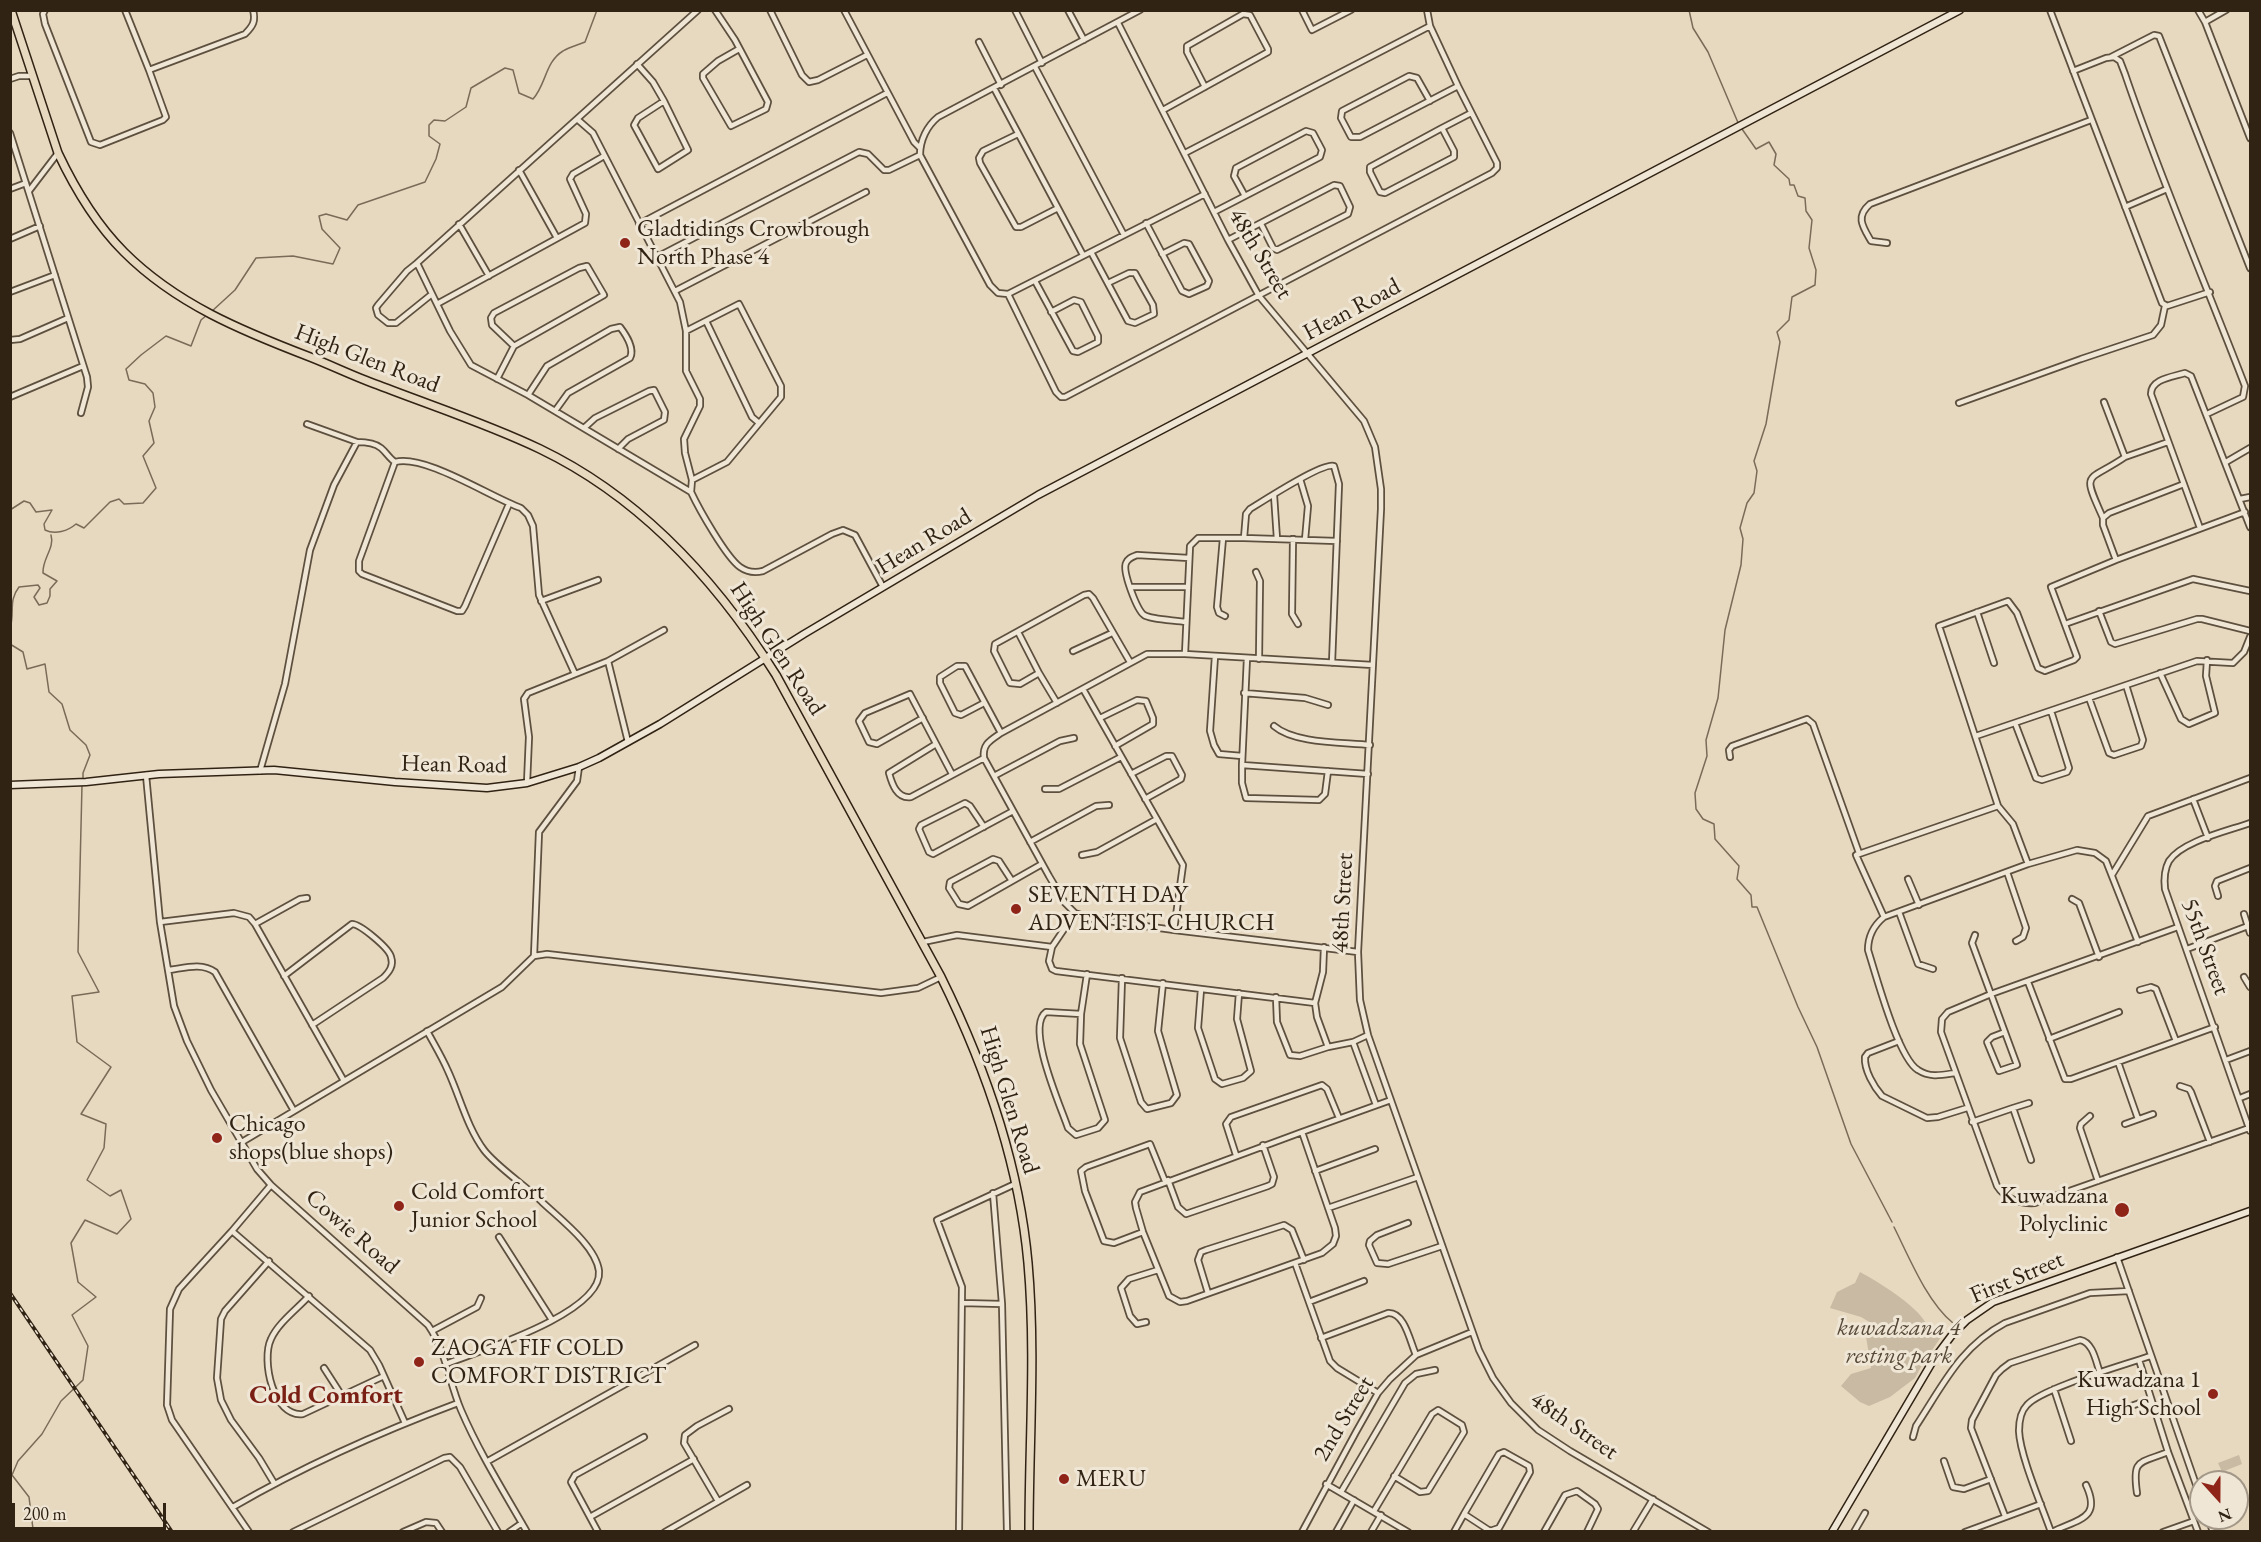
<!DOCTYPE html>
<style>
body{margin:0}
#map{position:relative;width:2261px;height:1542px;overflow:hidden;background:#e7d9c0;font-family:"EB Garamond",serif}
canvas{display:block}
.frame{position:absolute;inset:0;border:12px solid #312313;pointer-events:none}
.north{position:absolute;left:2189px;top:1470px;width:60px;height:60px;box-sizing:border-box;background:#efe6d6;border:2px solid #a39888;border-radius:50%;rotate:159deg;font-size:16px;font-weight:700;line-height:24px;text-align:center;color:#312313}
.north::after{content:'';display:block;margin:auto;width:21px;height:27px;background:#8f2418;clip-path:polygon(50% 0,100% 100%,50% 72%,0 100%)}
.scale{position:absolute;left:12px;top:1503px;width:154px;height:27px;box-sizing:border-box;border:3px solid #312313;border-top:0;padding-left:8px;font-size:18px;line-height:21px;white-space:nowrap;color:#312313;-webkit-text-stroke:4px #efe6d6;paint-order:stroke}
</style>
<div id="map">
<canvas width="2261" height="1542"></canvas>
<div class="frame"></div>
<div class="north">N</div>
<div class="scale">200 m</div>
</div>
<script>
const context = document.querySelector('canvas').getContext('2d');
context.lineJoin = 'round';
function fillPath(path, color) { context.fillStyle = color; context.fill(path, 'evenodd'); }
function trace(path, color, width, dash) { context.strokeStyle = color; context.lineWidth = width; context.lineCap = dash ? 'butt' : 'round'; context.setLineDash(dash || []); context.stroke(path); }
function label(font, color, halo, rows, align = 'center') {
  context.font = font + ' "EB Garamond",serif'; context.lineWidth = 6; context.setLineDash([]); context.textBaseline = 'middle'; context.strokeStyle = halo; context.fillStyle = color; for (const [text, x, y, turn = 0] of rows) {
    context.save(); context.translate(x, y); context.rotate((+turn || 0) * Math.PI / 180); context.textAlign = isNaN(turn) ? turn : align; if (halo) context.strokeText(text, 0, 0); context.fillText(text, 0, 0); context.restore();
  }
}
fillPath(new Path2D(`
 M1860 1272C1877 1281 1925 1310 1928 1329L1941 1337 1922 1365 1915 1378 1890 1397 1869 1406 1860 1402 1841 1386 1851 1374 1871 1368 1865 1330 1871 1323 1861 1317 1830 1308 1837 1292 1855 1283Z
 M2239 1455 2242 1464 2222 1472 2218 1463Z`), '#c8baa3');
trace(new Path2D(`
 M1689 10 1693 28 1708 52 1739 125
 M1742 129 1756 149 1769 142 1776 154 1774 165 1789 179 1790 185H1794L1798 196 1805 198 1806 211 1812 220 1809 248 1816 270 1815 285 1792 297 1789 320 1777 332 1780 342 1766 424 1754 461 1757 471 1754 493 1747 503 1740 528 1743 539 1741 565 1725 630 1718 698 1706 740 1707 756 1695 793 1696 809 1703 819 1714 824 1715 839 1739 866 1737 879 1751 895 1752 907H1757L1798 1007 1817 1047 1851 1144 1892 1222
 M211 312 235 290 256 258 293 256 333 264 340 248 322 229 319 216 326 214 347 220 358 205 425 182 436 159 440 144 429 136V125L434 120 445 121 466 107 471 88 505 68 513 70 519 93 533 99C546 85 545 62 563 51 569 47 578 45 585 42L597 10
 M10 510 24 501 30 503 36 512 52 510 44 524 45 530C55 535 68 531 76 524L84 528 110 502 119 499 124 504 143 503 156 488 143 456 154 443 149 421 155 407 153 393 145 384 129 380 126 369 141 355 166 336 191 346 201 320 207 315
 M10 629C15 612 8 601 19 587L38 585 40 588 34 597 39 605 47 603 50 596V589L57 581 43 573C42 559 55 548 51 535
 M10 644 23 652 27 669 45 664 49 692 62 704 70 730 86 745 90 755 83 773V780
 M1894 1227C1909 1257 1927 1302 1953 1323
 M37 1532 33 1529 29 1497 12 1475 18 1461 42 1434 61 1401 83 1380 88 1346 72 1315 96 1297 78 1282 71 1243 85 1220 117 1234 131 1219 121 1190 110 1196 87 1180 104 1148 106 1124 81 1114 111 1067 77 1042 72 996 99 992 78 952 82 785
 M52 1532 64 1529 68 1532`), '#796b57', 1.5);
const street = new Path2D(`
 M45 10 43 14 45 24 91 142 100 145 163 120 166 117 149 70 245 34C253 26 256 21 253 10
 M125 10 149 70
 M698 10 417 263 450 331 471 365 528 395 691 492C699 509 726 557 740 567 747 572 755 573 763 571L832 534 843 530 855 535 883 587
 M715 10 735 40 768 102 766 109 731 126 703 78V74L718 61 739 49
 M770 10 802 75 809 82 818 80 867 55
 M844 10 914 142 920 148
 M1015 10 1042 63
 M1068 10 1084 40
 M1140 10 938 117C927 126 920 140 920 155L990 285 998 293 1008 294 1205 194
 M1302 10 1312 30 1351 10
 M2050 10 2162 303 2167 306 2210 292
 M2198 10 2205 22 2250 138
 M2205 22 2226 10
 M1118 23 1228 240 1259 296 1364 421 1375 447 1381 489V509L1358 952 1360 1000 1368 1035 1479 1350 1493 1378 1511 1403 1538 1430 1570 1451 1708 1532
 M979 42 1001 85
 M2111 57 2154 35 2159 36 2250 268
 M637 64 653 82 664 101
 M1035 67 1124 235
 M2073 71 2106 58 2114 57 2120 61 2125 74C2161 180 2205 282 2245 386L2243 397 2207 414
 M10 79 19 76H32
 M994 88 1083 255
 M664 101 688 150 658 169 634 125 638 118Z
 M1430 101 1417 78 1409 76 1342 111 1341 118 1351 137H1360L1458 86
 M1163 110 1268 52V49L1250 15 1243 14 1187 46V52L1205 87
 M577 119 593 133 680 302 686 331V371L700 399V406L684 439 685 453 692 480 691 492
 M1442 128 1454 151V157L1385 193 1380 192 1370 172V167Z
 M1442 128 1471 113
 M1306 131 1313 133 1322 150 1320 157 1245 196 1234 176 1236 168Z
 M10 133 87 377 88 387 81 413
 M1018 134 983 151 979 158 980 163 1016 227H1021L1058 208
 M1185 153 1430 26 1427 10
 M519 170 557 238
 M10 189 26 183
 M29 191 58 153
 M2125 207 2167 189
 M1214 212 1245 196
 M1146 223 1182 291 1189 294 1207 286 1209 281 1189 244 1184 243 1162 254
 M459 224 489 276
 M639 224 887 93
 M10 239 40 226
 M1228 240 1334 185 1340 186 1350 207 1348 214 1277 250 1273 248 1261 224
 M1887 243 1871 241C1863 227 1855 217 1870 204L2091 120
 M1091 252 1128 321 1135 323 1154 314 1153 305 1135 273H1129L1108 283
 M657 257 859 152 868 154 884 170H889L920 155
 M417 263 407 271 378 305 376 308 378 315 388 323H396L432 294
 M1035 281 1073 351 1078 352 1098 342V336L1081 302 1074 300 1051 312
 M675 291 866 192
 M10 292 55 275
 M1008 294 1056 392 1061 397H1065L1492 173 1497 168V163L1458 86 1430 26
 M437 304 585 223 586 214 570 179 573 174 604 156
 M706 321 752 417 759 423
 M686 331 739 304 781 386V397L727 462 692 480
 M10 340 20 339 68 318
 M497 379 514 346 604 295 587 266 579 268 494 313 491 318 492 325 514 346
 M528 395 547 366 611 329 620 327C626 335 635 348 630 358L568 393 555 411
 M10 397 83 366
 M2104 402 2125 457 2168 442
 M1959 403 2081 359 2153 335 2161 325 2165 306
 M307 424 357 442
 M584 428 595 418 649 391 654 390 665 412 664 420 628 439 618 449
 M395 462 359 561V571L362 574 457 611H462L465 606 509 504
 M2226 462 2250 448
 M1300 479 1308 506 1305 540
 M1274 495 1277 539
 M2240 499 2250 497
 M2103 518C2081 469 2087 483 2125 457
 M2200 528 2151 394C2151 379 2172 377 2185 373L2191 376 2250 527
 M1293 539 1292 614 1298 624
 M2116 560 2103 525V518L2109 513 2184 484
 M1256 572 1260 581 1259 659
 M1131 587H1188
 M541 601 598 580
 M2099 611 2111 642 2115 644 2197 619H2202L2250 631
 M1977 612 1994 663
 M1225 616 1219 613 1217 607 1223 538H1244
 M1186 622C1176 620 1152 620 1144 615 1137 610 1122 571 1126 563 1128 558 1132 557 1137 555L1189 558
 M2065 624 2193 579 2250 591
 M1018 632 1039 673
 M1073 651 1112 633
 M1185 654 1190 546 1198 538H1223
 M1215 656 1210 731 1214 745 1219 754 1242 756
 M1247 658 1242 765 1368 774
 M608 661 628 742
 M1332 663 1339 484 1334 466C1323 462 1263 501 1250 509L1246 514 1244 538 1337 541
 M2160 673 2181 719 2189 724 2215 713 2206 676 2207 660
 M1083 689 1183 865 1174 930
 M1244 693 1305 698 1328 705
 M2089 698 2109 753 2114 755 2141 746 2143 740 2126 685
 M984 703 961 715 955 713 940 683V677L957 666H965L1001 733
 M1057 703 1039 673 1020 684 1010 683 994 651 995 644 1084 595 1089 594 1093 598 1130 662
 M923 718 877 744 869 742 859 721 865 713 910 694 911 696 952 774
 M1100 718 1137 700 1146 701 1153 718V724L1115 746
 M2015 723 2036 778 2042 780 2067 772 2069 768 2051 711
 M1274 726C1295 744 1343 742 1370 745
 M1976 736 2197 661 2233 663 2244 652 2250 637
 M936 744 889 773C892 784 897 799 911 797L984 758
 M1730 757 1729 750 1732 746 1807 719 1813 724 1859 853
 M1242 765V783L1246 798 1319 800 1325 794 1328 771
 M260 771 285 684 310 550 334 485 357 442C364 442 375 443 381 448 386 452 389 458 395 462 425 454 490 497 521 508L528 515 533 526 539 595 575 674
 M1131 774 1166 756H1172L1182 775 1181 779 1145 799
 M146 775 160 922 174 1006 187 1041 211 1090 257 1169 271 1185 428 1325C446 1351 449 1382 461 1410 479 1452 504 1492 527 1532
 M994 776 1060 741 1074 738
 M527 783 529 737 524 699 528 693 608 661 664 630
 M1045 789H1059L1121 757
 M2193 799 2208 838
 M2250 823C2228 831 2182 841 2169 861 2164 870 2164 880 2165 889L2250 1131
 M984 827 970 806 965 803 921 825 919 829 929 852 933 854 1013 811
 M1030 842 1096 806 1109 805
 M1082 855 1097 852 1157 819
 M2028 864 2013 824 1998 806 1939 626 2008 601 2017 613 2038 668 2045 671 2074 660 2077 657 2051 587 2116 560 2245 512
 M2007 872 2026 928 2023 937 2016 941
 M2112 875 2148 816 2250 778
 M1908 879 1919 905
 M1012 881 999 861 993 859 950 882 949 888 959 904 968 906 1042 864
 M2218 896 2215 886 2217 881 2250 868
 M2072 899 2079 903 2099 957
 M1899 912 1918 964 1933 969
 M2244 914 2250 933
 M1884 917 1856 855 1998 806
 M160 922 234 913 249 917 255 924 344 1081
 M255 924 300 899 307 898
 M2178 927 1991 994 1948 1012 1942 1019 1941 1032 1997 1186C2005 1199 2021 1204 2035 1203L2249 1128
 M1975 935 1972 943C1987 983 2002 1024 2017 1065L1999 1071 1987 1042 1992 1037 2005 1032
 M923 942 957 935 1052 947 1075 913
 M1052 947 1049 961 1052 969 1056 971 1315 1003
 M1324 947 1323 972 1315 1003 1317 1017 1328 1047 1353 1042 1368 1035
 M2187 949 2248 926
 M1358 952 1174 930 1093 919 1075 913 1065 903 1049 876 984 758C982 744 991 740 1001 733L1147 654H1185L1373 665
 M534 956 539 832 577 781 579 767
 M169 970C184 968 202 962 215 972L294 1111
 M284 976 352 924C360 924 389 948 391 957 394 966 389 972 383 978L312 1025
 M2244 977 2250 987
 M1122 978 1120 1038 1141 1102 1147 1109 1171 1103 1177 1095 1158 1031 1163 983
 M2028 982 2065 1079H2071L2215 1027
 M1201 989 1198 1028 1215 1079 1222 1084 1243 1078 1251 1071 1237 1019 1239 993
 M2140 990 2151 987 2156 989 2176 1041
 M1276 997 1277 1022 1290 1055 1300 1056 1328 1047
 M1081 1014 1046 1012C1025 1027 1061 1107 1068 1128L1076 1135 1098 1128 1105 1120 1080 1044 1081 1014 1087 974
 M427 1031C434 1044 442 1057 448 1071 460 1097 467 1127 484 1150 496 1166 526 1186 542 1202 560 1219 596 1246 599 1271 603 1313 479 1351 446 1364
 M2049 1039 2119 1012
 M1899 1041 1868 1053 1865 1057C1864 1070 1874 1087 1882 1096L1927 1118 1938 1117 1967 1108
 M1353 1042 1376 1105
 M2226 1060 2250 1051
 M2118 1062 2138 1119
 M1955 1073C1942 1075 1930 1078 1918 1070 1898 1058 1876 975 1868 950 1868 936 1873 926 1884 917L2028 864 2077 850 2095 853 2106 861 2138 942
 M2180 1086 2189 1089 2191 1092 2210 1142
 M2240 1098 2250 1094
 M2013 1108 2029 1103
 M2090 1116 2081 1124 2080 1128 2098 1181
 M1972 1122 2013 1108 2031 1160
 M2125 1124 2153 1114
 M1302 1132 1335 1228 1336 1236 1333 1244 1322 1253 1187 1301 1180 1302 1169 1296 1143 1232 1136 1208 1135 1202 1140 1192Z
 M1302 1132 1391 1100
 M242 1142 502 987 534 956 547 954 881 993 918 988 941 977
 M1236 1155 1226 1124 1231 1117 1322 1085 1327 1089 1339 1118
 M1315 1171 1375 1149
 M1168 1180 1178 1207 1186 1214 1268 1186 1272 1184 1274 1177 1263 1145
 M271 1185 232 1231 370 1350 379 1365 405 1423
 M993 1193 1002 1304 1007 1532
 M1328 1208 1418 1177
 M1408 1223 1377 1235 1370 1241 1369 1245 1377 1263 1388 1264 1442 1246
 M232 1231 179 1289 170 1309 167 1405 172 1420 249 1532
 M1143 1232 1114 1243 1104 1241 1085 1191 1081 1171 1086 1167 1150 1144 1165 1181
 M499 1237 552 1320
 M2117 1257 2201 1499
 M269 1261 225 1311 221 1319 217 1378 221 1400 231 1420 259 1458 274 1483
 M1295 1263 1330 1361 1337 1368 1378 1393
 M1208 1293 1198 1260 1201 1252 1206 1250 1284 1225 1292 1230 1304 1260
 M309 1296C297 1309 278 1323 271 1339 261 1360 273 1418 303 1414L384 1376
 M1309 1302 1364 1281
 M962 1303 1002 1304
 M1146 1322 1137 1324 1130 1316 1121 1288 1129 1279 1158 1270
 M432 1331 477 1307 481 1298
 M1321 1338 1388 1313C1405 1312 1410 1342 1416 1355
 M2139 1360 2168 1452 2198 1532
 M324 1368 342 1396
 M2054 1389 2071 1441
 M2115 1420 2114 1416 2117 1411 2151 1399
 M1913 1437 1916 1426C1943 1385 1960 1347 2005 1323L2090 1293 2129 1291
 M488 1461 695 1345
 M1944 1461 1953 1487 1964 1489 1991 1479
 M1326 1484 1408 1532
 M1341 1492 1405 1383 1416 1374 1435 1370
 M2137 1493C2132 1458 2139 1464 2168 1452
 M718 1501 684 1443 685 1435 697 1426 729 1409
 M233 1507C304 1466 380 1432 458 1403
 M1374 1511 1432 1414 1438 1410 1462 1425 1464 1432 1428 1491 1420 1492 1394 1476
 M2005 1516 1971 1428 1972 1420 1996 1375 2002 1369 2010 1363 2080 1340C2093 1342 2096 1362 2100 1373
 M590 1517 694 1459
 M2208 1518 2213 1532
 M293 1532 444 1458 450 1457 460 1467 498 1532
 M403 1532 426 1522 436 1523 442 1532
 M509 1532 522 1523
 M598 1532 571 1482 575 1475 644 1437
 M665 1532 747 1485
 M959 1532 962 1287 937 1220 1015 1184
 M1302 1532 1356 1432 1378 1393 1390 1379 1416 1355 1472 1332
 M1336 1532 1354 1500
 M1371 1532 1381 1515
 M1454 1532 1464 1514 1490 1531 1499 1528 1530 1472 1529 1466 1504 1452 1499 1454 1464 1514
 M1544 1532 1565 1495 1577 1491 1595 1504 1598 1509 1587 1532
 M1633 1532 1653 1499
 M1854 1532 1865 1513
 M1965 1532 2041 1504
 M2051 1532C2042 1506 2020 1456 2019 1431 2019 1422 2020 1412 2027 1405 2042 1388 2125 1365 2150 1356
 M2052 1532C2078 1519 2102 1519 2086 1485
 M2163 1532 2194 1521`);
const secondary = new Path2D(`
 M10 785 86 782 159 774 274 770 395 782 487 788 527 783 579 767 599 758 660 724 804 634 1038 495 1960 10
 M1832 1532 1934 1359 1952 1335 1967 1320 1993 1302 2250 1211`);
const primary = new Path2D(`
 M11 10 58 153C75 189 96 224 124 252 176 304 242 331 310 357 333 366 355 377 378 385 432 406 488 424 540 449 642 498 717 581 776 675L941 977C985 1066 1019 1163 1028 1263 1036 1352 1029 1442 1029 1532`);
trace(street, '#5e503e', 8);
trace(secondary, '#312313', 9);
trace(primary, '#312313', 10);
trace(street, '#efe6d6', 4.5);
trace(secondary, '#efe6d6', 6);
trace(primary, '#e7d9c0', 7);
const rail = new Path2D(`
 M10 1293 172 1532`);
trace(rail, '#312313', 4);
trace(rail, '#efe6d6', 1.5, [4.5]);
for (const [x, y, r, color] of [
 [625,243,6,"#8f2418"],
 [1016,909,6,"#8f2418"],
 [217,1138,6,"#8f2418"],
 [399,1206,6,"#8f2418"],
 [2122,1210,8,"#8f2418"],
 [419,1362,6,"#8f2418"],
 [2213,1394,6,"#8f2418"],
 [1064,1479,6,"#8f2418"]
]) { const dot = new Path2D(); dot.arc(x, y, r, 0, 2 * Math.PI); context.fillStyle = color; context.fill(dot); trace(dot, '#efe6d6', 2); }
label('24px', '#312313', '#efe6d6', [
 ["Gladtidings Crowbrough",637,229],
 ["North Phase 4",637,257],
 ["SEVENTH DAY",1028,895],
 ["ADVENTIST CHURCH",1028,923],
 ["Chicago",229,1124],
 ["shops(blue shops)",229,1152],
 ["Cold Comfort",411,1192],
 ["Junior School",411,1220],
 ["Kuwadzana",2108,1196,"right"],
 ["Polyclinic",2108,1224,"right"],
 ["ZAOGA FIF COLD",431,1348],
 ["COMFORT DISTRICT",431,1376],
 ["Kuwadzana 1",2201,1380,"right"],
 ["High School",2201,1408,"right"],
 ["MERU",1076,1479]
], 'left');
label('24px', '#312313', '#efe6d6', [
 ["48th Street",1260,254,59],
 ["Hean Road",1352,310,-28],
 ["High Glen Road",367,359,21],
 ["Hean Road",924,542,-31],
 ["High Glen Road",777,649,57],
 ["Hean Road",454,765,1],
 ["48th Street",1343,903,-87],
 ["55th Street",2205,947,70],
 ["High Glen Road",1009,1100,73],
 ["Cowie Road",352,1232,41],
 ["First Street",2017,1278,-23],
 ["2nd Street",1344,1419,-59],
 ["48th Street",1574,1426,35]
]);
label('italic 24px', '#574937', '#efe6d6', [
 ["kuwadzana 4",1899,1328],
 ["resting park",1899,1356]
]);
label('bold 26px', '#7a1f14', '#efe6d6', [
 ["Cold Comfort",326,1396]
]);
</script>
